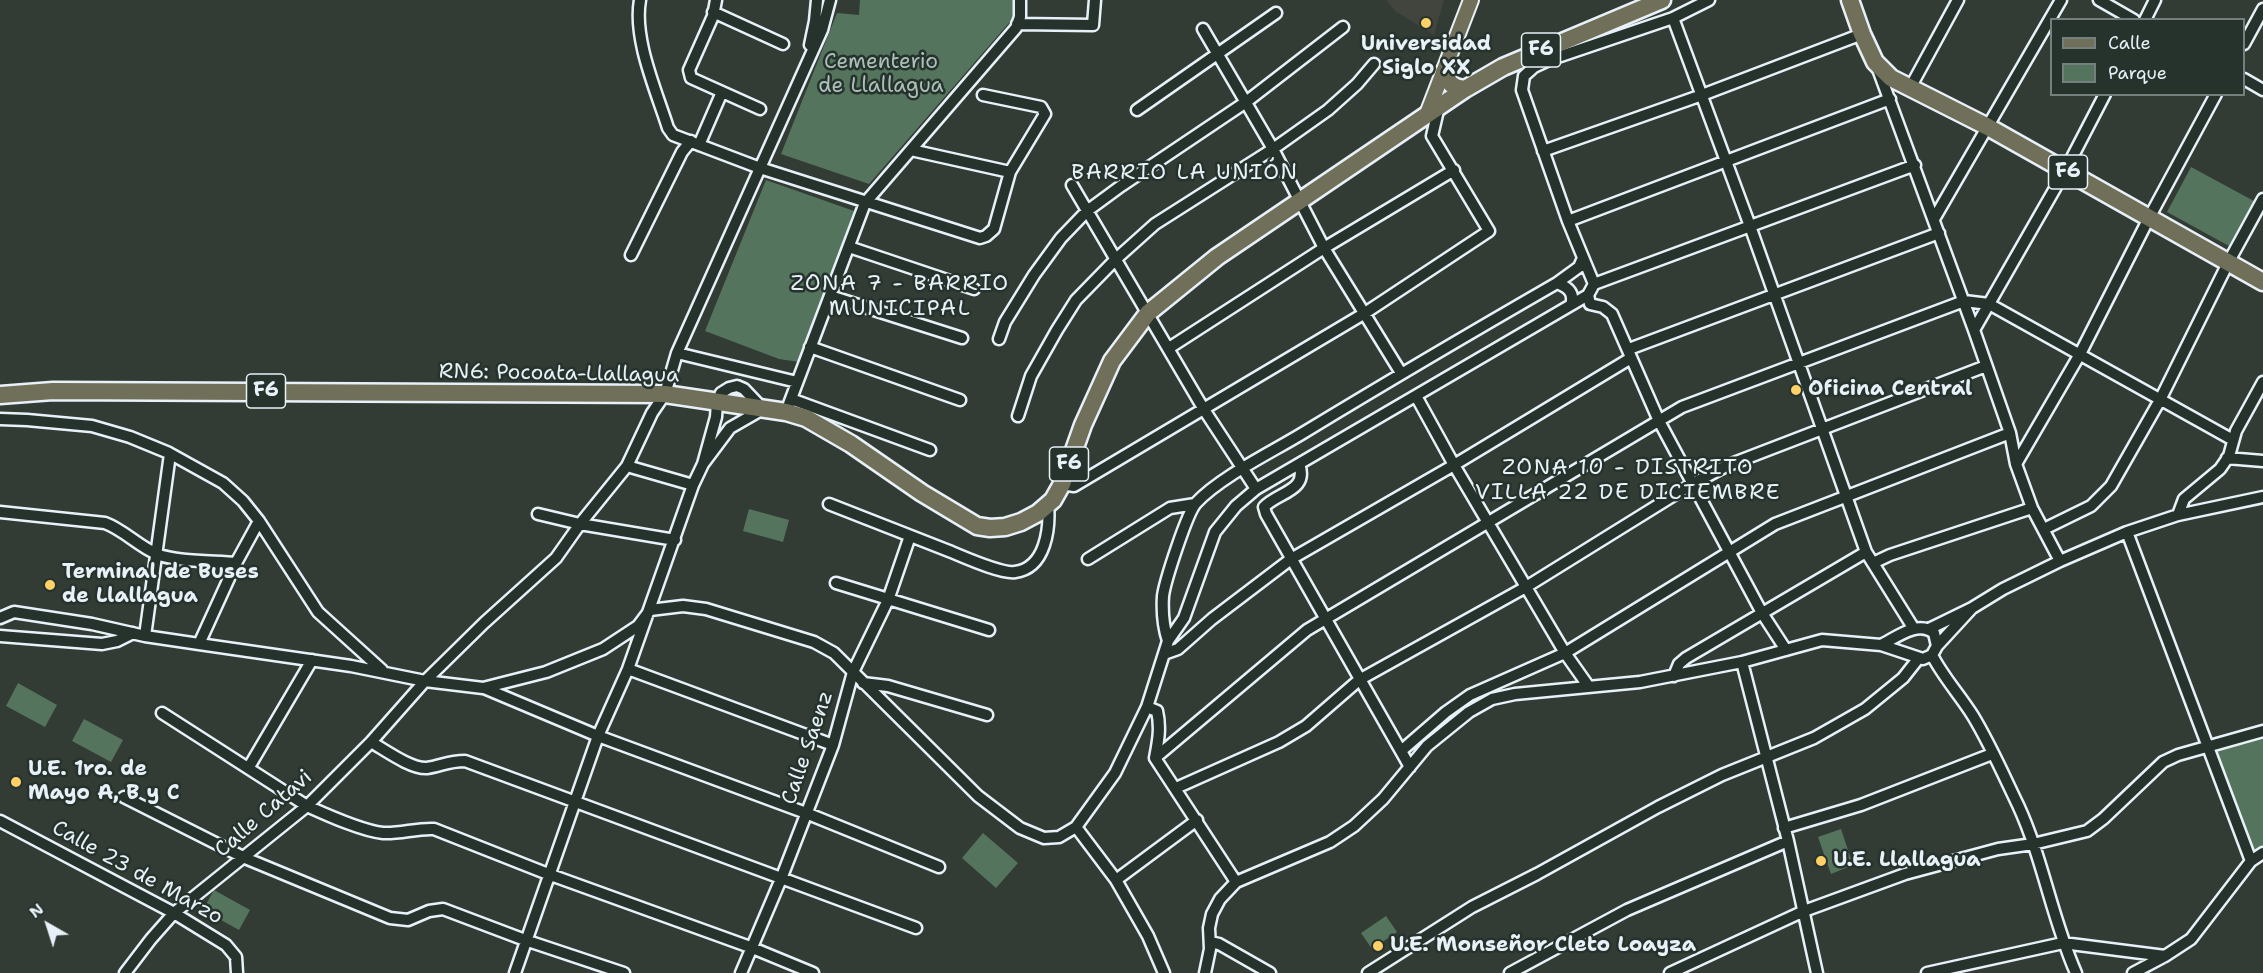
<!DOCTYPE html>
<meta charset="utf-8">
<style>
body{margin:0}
#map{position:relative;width:2263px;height:973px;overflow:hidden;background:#333b35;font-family:"Shantell Sans",sans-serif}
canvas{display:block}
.legend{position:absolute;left:2050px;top:18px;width:195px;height:78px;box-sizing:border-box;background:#26332d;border:2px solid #747f7e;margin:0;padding:8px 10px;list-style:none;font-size:18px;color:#e8f1f8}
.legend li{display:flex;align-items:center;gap:12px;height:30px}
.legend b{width:30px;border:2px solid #747f7e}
.north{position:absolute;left:18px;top:895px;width:60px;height:60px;-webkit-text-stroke:4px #26332d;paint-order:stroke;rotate:321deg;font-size:16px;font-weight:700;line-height:24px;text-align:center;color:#e8f1f8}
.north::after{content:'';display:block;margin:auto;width:21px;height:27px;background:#e8f1f8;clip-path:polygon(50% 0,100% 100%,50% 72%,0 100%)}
</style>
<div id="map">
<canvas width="2263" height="973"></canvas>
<ul class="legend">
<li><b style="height:8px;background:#706f59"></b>Calle</li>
<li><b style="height:16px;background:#54745d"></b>Parque</li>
</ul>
<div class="north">N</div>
</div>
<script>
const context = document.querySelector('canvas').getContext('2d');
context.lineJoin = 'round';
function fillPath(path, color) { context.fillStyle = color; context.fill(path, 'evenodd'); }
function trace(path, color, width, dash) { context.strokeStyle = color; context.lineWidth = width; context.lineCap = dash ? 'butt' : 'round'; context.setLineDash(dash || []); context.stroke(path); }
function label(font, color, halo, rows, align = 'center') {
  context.font = font + ' "Shantell Sans",sans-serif'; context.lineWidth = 5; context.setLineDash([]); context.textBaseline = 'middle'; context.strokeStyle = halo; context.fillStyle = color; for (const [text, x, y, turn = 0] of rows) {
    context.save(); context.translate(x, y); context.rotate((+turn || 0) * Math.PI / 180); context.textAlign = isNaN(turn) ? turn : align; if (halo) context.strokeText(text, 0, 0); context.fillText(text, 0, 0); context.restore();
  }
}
fillPath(new Path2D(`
 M1386 0H1444L1434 35 1395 11Z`), '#42443e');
fillPath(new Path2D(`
 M860 0H1015V16L869 184 781 154 837 13 859 15Z
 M2191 167 2254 201 2229 246 2167 212Z
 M766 180 854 211 799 362 779 359 705 331Z
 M749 509 789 520 783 542 743 531Z
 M18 683 57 705 45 727 6 706Z
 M84 719 123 740 111 762 72 741Z
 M2263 731V852L2251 861 2207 747Z
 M1841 829 1853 865 1831 874 1818 837Z
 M983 833 1018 863 996 888 962 858Z
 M214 890 250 910 239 930 203 910Z
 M1386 916 1397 932 1372 949 1361 933Z`), '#54745d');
const minor = new Path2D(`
 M640 0C633 39 656 90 668 128L673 135 760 168 980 238 986 236 994 229 1010 172 1045 114 1041 107 983 95
 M716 0 713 16 689 70 691 78 760 109
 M2099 0 2134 20
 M713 12 783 44
 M1673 18 1750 226 1866 552 1914 629
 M2145 20 2155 0
 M1017 24 1093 25 1095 0
 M1203 29 1273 149 1324 248 1401 373
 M2244 44 2263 9
 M810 45 815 21 817 0
 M1878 69 1974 330 2010 433 2016 464 2032 508 2060 561
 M2244 79 2263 90
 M1910 88 1958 0
 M1137 110 1276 13
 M699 145 722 92
 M911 150 1010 172
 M1543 151 1702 95 1862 34
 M1072 185 1203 408 1256 489
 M1934 219 2061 0
 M1568 221 1890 99
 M849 247 974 289
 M631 255 682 152 691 141
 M1557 283 1579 267 1583 258
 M1594 284 1568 221 1522 90 1524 76 1534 67 1549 60 1673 18 1709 0
 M1588 295 1590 304 1603 307 1612 314 1659 421 1762 613 1786 650
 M830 296 962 338
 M1571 305 1588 295 1594 284 1915 165
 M1974 330 2065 171 2105 94
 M999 339 1005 322 1034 275 1061 238 1087 211 1121 186 1246 102 1343 27
 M810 347 960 400
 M1169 348 1324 248 1454 170
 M1629 349 1939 233
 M677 353 797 382
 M1416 396 1454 465 1565 653 1589 687
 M791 399 930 450
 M786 412 865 203 1016 28 1020 17V0
 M1018 416 1031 376 1057 330 1076 300 1116 259 1155 224 1273 149 1328 110 1357 84 1374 64
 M0 419 27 420 92 426 130 437 169 453 223 483 243 501 259 521 318 612 382 670
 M2227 458 2263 461
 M1299 464C1309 491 1278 492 1264 507L1266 514 1410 767
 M2016 464 2080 354 2149 218 2216 94
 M627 466 693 485
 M1062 484 1074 486 1365 313 1489 231 1432 136 1439 106
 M829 504C869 520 909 535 949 551 964 557 1001 574 1015 572 1046 568 1050 528 1048 504
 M0 512 105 523C124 530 138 546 157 554 176 562 215 561 236 563
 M538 514 580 524 675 540
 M2178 515 2184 499 2220 469 2229 456 2236 431 2263 382
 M2044 529 2091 506 2111 486 2160 400 2228 263 2263 199
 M2127 532 2251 861
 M1088 559 1170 508 1195 504
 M1873 563 1890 555 2032 508
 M836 583 989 630
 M0 618 14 612 92 624 145 636 199 644 351 666 425 681 483 688 546 672 603 649 638 626 650 610 683 606 706 609 814 642 834 653 978 796 1020 828 1044 838 1059 837 1076 827 1115 773 1147 707 1168 641 1184 618 1215 532 1236 506 1256 489 1571 305C1575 293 1568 287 1557 283 1472 332 1387 382 1303 433 1272 452 1220 477 1196 503 1187 513 1165 581 1163 596 1162 612 1163 626 1168 641
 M1929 629 1972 608 2003 589 2060 561 2127 532 2178 515 2263 497
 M0 636 102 644 117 641 133 633
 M145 636 170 454
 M199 644 236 563 259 521
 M1881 645C1897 637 1918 620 1934 633L1937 646
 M1164 654 1178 649 1212 619 1291 559 1454 465 1631 358
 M1932 655C1943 677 1960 695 1973 716 1990 744 2004 776 2018 805 2043 859 2052 919 2076 973
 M1742 662 1788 841 1817 973
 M628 669 833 745
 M1674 676 1679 664 1686 658 1866 552
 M863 683 888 686 987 715
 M484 688 598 736 806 813 939 867
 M1147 707 1157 711C1161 728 1158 742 1155 758L1236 882
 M162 713 307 806C327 815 362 831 383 833 400 834 417 828 434 829L548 874 750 947 813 973
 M371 742C385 750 411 769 427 768 441 766 448 761 465 761L916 928
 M1401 751 1446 712 1470 695 1565 653 1775 524 2010 433
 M1155 758 1307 630 1682 407 1964 301 1989 304 2233 440
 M249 767 312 660
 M1176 788 1279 742 1306 726 1359 680 1526 587 1692 484 1726 466 1986 366
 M124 797 245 858 390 918 408 920 429 911 443 909 525 940 624 973
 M0 821 174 913 226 945 236 957 237 973
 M1076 827 1116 880 1148 936 1164 973
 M1784 828 1861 805 1992 754
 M1116 880 1197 820
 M1210 942 1219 944 1270 973
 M125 973 151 939 174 913 307 806 371 742 425 681 484 623 556 558 580 524 627 466 652 413 665 394 677 353 822 30 830 0
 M515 973 598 736 628 669 693 485 703 464 716 417 717 402 721 393 729 388 737 386 744 389 763 409 730 428 703 464
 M741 973 781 879 833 745 853 672 888 600 910 536
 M1205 973 1210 949 1209 928 1212 914 1220 899 1236 882 1330 842 1354 826 1383 799 1427 746 1469 712 1492 699 1515 694 1640 682 1742 662 1822 640 1881 645 1923 659 1932 655 1937 646 1972 608
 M1368 973 1472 907 1537 874 1658 807 1722 775 1814 738 1865 709 1903 678 1918 659
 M1510 973 1627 910 1788 841
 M1670 973 1804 911 1905 874 1998 849 2033 844 2087 831 2103 819 2163 762 2178 755 2263 731
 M1927 973 2063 943 2165 956
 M2133 973 2165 956 2191 939 2251 861 2263 853`);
const major = new Path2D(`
 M1427 114 1471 0`);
const highway = new Path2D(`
 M1850 0 1862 34 1875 62 1891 78 1988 127 2263 282
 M1444 72C1449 83 1452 88 1465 89
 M0 395 53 391 665 394 786 412 806 418 851 444 922 493 977 526 990 528 1005 527 1021 522 1038 513 1053 500 1062 484 1083 425 1112 361 1148 313 1217 257 1465 89 1503 67 1662 0`);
trace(minor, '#e8f1f8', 15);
trace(major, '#e8f1f8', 18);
trace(highway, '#e8f1f8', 21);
trace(minor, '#26332d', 10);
trace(major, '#706f59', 14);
trace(highway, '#706f59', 16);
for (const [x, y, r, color] of [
 [1426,23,6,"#ffd166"],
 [1796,390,6,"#ffd166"],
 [50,585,6,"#ffd166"],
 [16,782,6,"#ffd166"],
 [1821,861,6,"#ffd166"],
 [1378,946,6,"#ffd166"]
]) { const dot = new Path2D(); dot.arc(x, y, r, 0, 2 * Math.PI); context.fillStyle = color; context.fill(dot); trace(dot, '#26332d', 2); }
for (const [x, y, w] of [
 [1541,50,39],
 [2068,172,39],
 [266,391,39],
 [1069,464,39]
]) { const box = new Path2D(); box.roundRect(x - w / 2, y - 17, w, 34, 4.5); context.fillStyle = '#26332d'; context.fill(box); trace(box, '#e8f1f8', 1.5); }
label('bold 20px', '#e8f1f8', null, [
 ["F6",1541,50],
 ["F6",2068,172],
 ["F6",266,391],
 ["F6",1069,464]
]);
label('bold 21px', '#e8f1f8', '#26332d', [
 ["Universidad",1426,45,"center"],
 ["Siglo XX",1426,69,"center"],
 ["Oficina Central",1808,390],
 ["Terminal de Buses",62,573],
 ["de Llallagua",62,597],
 ["U.E. 1ro. de",28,770],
 ["Mayo A, B y C",28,794],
 ["U.E. Llallagua",1833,861],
 ["U.E. Monseñor Cleto Loayza",1390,946]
], 'left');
label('21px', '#adbfba', '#26332d', [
 ["Cementerio",881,63],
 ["de Llallagua",881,87]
]);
label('21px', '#e8f1f8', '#26332d', [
 ["RN6: Pocoata-Llallagua",559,374,1],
 ["Calle Saenz",808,748,-71],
 ["Calle Catavi",264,814,-41],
 ["Calle 23 de Marzo",137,873,29]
]);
context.letterSpacing = '1.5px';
label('22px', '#e8f1f8', '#26332d', [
 ["BARRIO LA UNIÓN",1185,173],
 ["ZONA 7 - BARRIO",900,284],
 ["MUNICIPAL",900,309],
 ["ZONA 10 - DISTRITO",1628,468],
 ["VILLA 22 DE DICIEMBRE",1628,493]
]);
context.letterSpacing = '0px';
</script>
